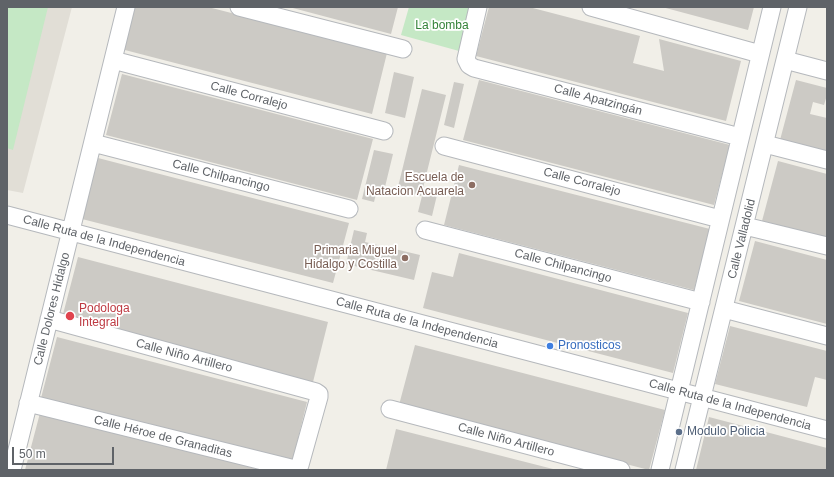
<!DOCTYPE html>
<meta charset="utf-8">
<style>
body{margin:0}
#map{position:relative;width:834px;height:477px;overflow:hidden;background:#f1efe8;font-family:Arial,sans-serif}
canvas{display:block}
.frame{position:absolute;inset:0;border:8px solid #5f6368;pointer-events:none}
.scale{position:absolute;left:12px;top:447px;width:102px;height:18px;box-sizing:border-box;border:2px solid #5f6368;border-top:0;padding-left:5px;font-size:12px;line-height:14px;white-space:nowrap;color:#5f6368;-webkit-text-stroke:3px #fff;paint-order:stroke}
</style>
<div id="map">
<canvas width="834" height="477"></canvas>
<div class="frame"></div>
<div class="scale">50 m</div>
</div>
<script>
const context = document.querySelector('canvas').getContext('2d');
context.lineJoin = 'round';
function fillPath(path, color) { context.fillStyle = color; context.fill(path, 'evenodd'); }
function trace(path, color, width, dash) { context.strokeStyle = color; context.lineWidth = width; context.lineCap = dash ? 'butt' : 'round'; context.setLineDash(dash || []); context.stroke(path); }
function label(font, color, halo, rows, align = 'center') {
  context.font = font + ' Arial,sans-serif'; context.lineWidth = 3.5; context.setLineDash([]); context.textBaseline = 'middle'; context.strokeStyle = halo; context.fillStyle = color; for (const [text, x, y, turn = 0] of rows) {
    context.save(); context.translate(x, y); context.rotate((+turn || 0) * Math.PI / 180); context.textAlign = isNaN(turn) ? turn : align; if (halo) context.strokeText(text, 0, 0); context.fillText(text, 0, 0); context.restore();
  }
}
fillPath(new Path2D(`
 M7 7H72L23 193 7 190Z`), '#e1ded6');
fillPath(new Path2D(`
 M7 7H48L13 150 7 148Z
 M409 7H471L459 51 401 35Z`), '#c5e8c5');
fillPath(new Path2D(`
 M132 7H208L387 53 372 114 121 49Z
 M289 7H398L391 34Z
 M489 7H529L640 36 633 63 664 71 659 39 741 61 726 121 476 56Z
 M662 7H754L748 30Z
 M394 72 414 77 405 118 385 113Z
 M122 74 373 139 357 200 106 135Z
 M479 80 730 145 714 205 463 140Z
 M796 80 827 88V95L824 105 813 102 810 114 827 118V152L780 140Z
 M454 82 464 84 454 128 444 125Z
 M422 89 446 95 421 196 397 191Z
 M374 150 393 154 383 195 376 194 374 202 362 199Z
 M98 158 349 223 333 283 82 219Z
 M778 161 827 174V238L762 221Z
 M459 165 710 229 694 290 444 225Z
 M423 192 437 195 432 216 418 212Z
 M354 230 367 233 365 242 420 255 414 280 346 264Z
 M755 241 827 260V324L739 301Z
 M459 253 688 313 673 373 423 308 432 272 453 277Z
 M78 257 328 322 313 382 62 318Z
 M730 326 827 351V380L815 377 807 407 715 384Z
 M57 337 307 402 292 463 41 398Z
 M415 345 665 410 649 470 399 405Z
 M40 413 258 469V470H25Z
 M709 417 827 448V470H696Z
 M396 429 553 469V470H386Z`), '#cccac5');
const minor = new Path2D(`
 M239 7 403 49
 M478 7 466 59 469 65 474 68 740 137
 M591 7 760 54
 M113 60 384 131
 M785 60 827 71
 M93 143 349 209
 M765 144 827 160
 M444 146 720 219
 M7 215 827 430
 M745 226 827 246
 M425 230 701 302
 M724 309 827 336
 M28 403 295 469H298L300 465 319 397V394L316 392 49 319
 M390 409 621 470
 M12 470 126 7
 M660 470 772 7
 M684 470 798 7`);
trace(minor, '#b5b8bc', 19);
trace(minor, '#fff', 17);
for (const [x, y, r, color] of [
 [472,185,4,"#8d6e63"],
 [405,258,4,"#8d6e63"],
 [70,316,5,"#e0444e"],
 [550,346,4,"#3f7fe0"],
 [679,432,4,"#5c6f8a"]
]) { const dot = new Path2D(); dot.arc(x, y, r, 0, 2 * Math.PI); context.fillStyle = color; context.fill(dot); trace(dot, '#fff', 1.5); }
label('12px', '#348238', '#fff', [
 ["La bomba",442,26]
]);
label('12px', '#5f6368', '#fff', [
 ["Calle Corralejo",249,96,15],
 ["Calle Apatzingán",598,100,15],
 ["Calle Chilpancingo",221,176,14],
 ["Calle Corralejo",582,182,15],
 ["Calle Valladolid",742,239,-76],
 ["Calle Ruta de la Independencia",104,241,15],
 ["Calle Chilpancingo",563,266,15],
 ["Calle Dolores Hidalgo",52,309,-76],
 ["Calle Ruta de la Independencia",417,323,15],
 ["Calle Niño Artillero",184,356,15],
 ["Calle Ruta de la Independencia",730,405,15],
 ["Calle Héroe de Granaditas",163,437,14],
 ["Calle Niño Artillero",506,440,15]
]);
label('12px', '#785e54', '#fff', [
 ["Escuela de",464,178],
 ["Natacion Acuarela",464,192],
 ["Primaria Miguel",397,251],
 ["Hidalgo y Costilla",397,265]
], 'right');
label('12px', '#be3a42', '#fff', [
 ["Podologa",79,309],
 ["Integral",79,323]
], 'left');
label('12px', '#366cbe', '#fff', [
 ["Pronosticos",558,346]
], 'left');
label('12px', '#4e5e75', '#fff', [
 ["Modulo Policia",687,432]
], 'left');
</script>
